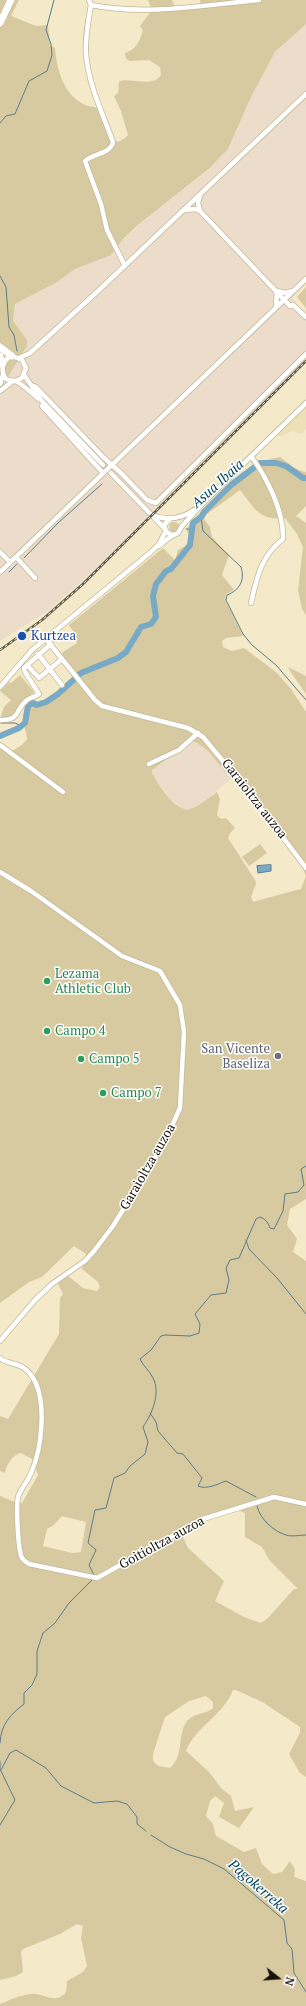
<!DOCTYPE html>
<style>
body{margin:0}
#map{position:relative;width:306px;height:2006px;overflow:hidden;background:#f4e9c8;font-family:"PT Serif",serif}
canvas{display:block}
.north{position:absolute;left:258px;top:1958px;width:40px;height:40px;-webkit-text-stroke:3px #fff;paint-order:stroke;rotate:107deg;font-size:11px;font-weight:700;line-height:16px;text-align:center;color:#151106}
.north::after{content:'';display:block;margin:auto;width:14px;height:18px;background:#151106;clip-path:polygon(50% 0,100% 100%,50% 72%,0 100%)}
</style>
<div id="map">
<canvas width="306" height="2006"></canvas>
<div class="north">N</div>
</div>
<script>
const context = document.querySelector('canvas').getContext('2d');
context.lineJoin = 'round';
function fillPath(path, color) { context.fillStyle = color; context.fill(path, 'evenodd'); }
function trace(path, color, width, dash) { context.strokeStyle = color; context.lineWidth = width; context.lineCap = dash ? 'butt' : 'round'; context.setLineDash(dash || []); context.stroke(path); }
function label(font, color, halo, rows, align = 'center') {
  context.font = font + ' "PT Serif",serif'; context.lineWidth = 3; context.setLineDash([]); context.textBaseline = 'middle'; context.strokeStyle = halo; context.fillStyle = color; for (const [text, x, y, turn = 0] of rows) {
    context.save(); context.translate(x, y); context.rotate((+turn || 0) * Math.PI / 180); context.textAlign = isNaN(turn) ? turn : align; if (halo) context.strokeText(text, 0, 0); context.fillText(text, 0, 0); context.restore();
  }
}
fillPath(new Path2D(`
 M306 406V429L301 434 292 431 282 436H276Z`), '#ede0b7');
fillPath(new Path2D(`
 M306 24V283L292 298 306 314V352L144 520 86 578 49 610 0 641V382L8 376 26 349 27 340 13 321 15 304 57 282 75 269 121 242 149 216 209 170 228 149 251 97 275 52Z
 M191 741 197 743 208 751 232 778 199 805 188 810 181 807 170 799 151 771 153 768 170 755Z`), '#ebddca');
fillPath(new Path2D(`
 M0 0H19L11 16 36 26 48 25 50 45 55 48C57 70 63 93 83 104 89 108 96 105 101 110 109 117 111 132 115 141L118 142 125 138 128 135 121 111 114 96 118 93 119 82C127 76 152 89 161 75L160 67 149 60 130 61 126 59 125 53C136 50 140 41 143 30L140 26 152 10 148 0H172L175 8 201 5 200 0H306V24L275 52 251 97 228 149 210 168 139 224 123 239 111 255 75 269 57 282 15 304 13 321 27 340V346L8 377 0 382Z
 M306 287V308L297 297Z
 M280 457C288 463 297 471 306 472V506L296 516 306 523V615L302 609 298 590 303 547 297 534 285 518C258 521 255 508 240 490L207 514 204 519 210 527 212 537 229 555 222 575 234 590 226 594 225 599 243 636 226 638 222 641 223 647 232 651 244 648 276 672 291 689 306 712V1199L290 1209 287 1225 297 1239 293 1252 306 1261V1777L300 1773 289 1754 300 1733V1727L264 1703 236 1690H233C224 1715 195 1727 186 1751L209 1772 221 1788 231 1796 235 1811 254 1807 239 1828 219 1817 224 1803 215 1796 210 1801 206 1816 213 1824 216 1836 244 1852 256 1848 262 1864 273 1874 282 1872 290 1861 295 1869 294 1877 306 1881V2006H0V2004C10 2000 20 1995 31 1994 42 1992 56 2006 66 1992L67 1981 83 1972 87 1966 81 1938 83 1926 77 1924 60 1934 23 1949 21 1952 23 1972 16 1976 0 1980V1496C7 1498 16 1504 22 1503L38 1475 32 1459 21 1453C12 1455 7 1464 5 1473L0 1471V1416L8 1419 59 1334 60 1298 63 1294 57 1282 67 1275 83 1288 97 1291 100 1287 98 1282 82 1269 86 1254 74 1246 42 1277 29 1282 0 1303V748L12 751 22 745 27 739C27 732 23 726 23 718 25 698 40 705 51 699 60 694 69 684 76 676L60 654 77 643 75 634 69 625 163 548 175 560 178 550 189 544 190 539 187 530 189 525 195 521 209 504 232 483 250 471 257 462ZM191 741 197 743 208 751 299 859 306 876 301 889C284 893 268 898 253 902L251 897 256 884 255 880 228 838 230 833 235 828 226 818 221 819 217 815 220 799 217 792 199 805 188 810C170 806 161 787 152 773V770ZM238 1510 245 1513V1537L262 1547 270 1561 298 1589H294L268 1618 261 1623 244 1617 215 1601 224 1581 188 1548 182 1535 208 1518ZM62 1516 86 1522 81 1552 72 1553 43 1546 47 1529 54 1525ZM206 1696 213 1702V1708C207 1714 195 1713 188 1720 176 1734 185 1756 170 1768L158 1766 153 1761V1754L165 1717 189 1701Z
 M169 527a5 5 0 1 1 10 0a5 5 0 1 1-10 0Z
 M288 667 306 676V694L290 671Z
 M20 675 34 692 24 700 11 718 0 719 4 707 11 700 0 691 9 682 11 683Z
 M260 844 267 853 249 866 242 857Z`), '#d8caa0');
const water = new Path2D(`
 M271 865V871L258 873 257 866Z`);
fillPath(water, '#79aac5');
trace(water, '#5b7c8c', 1);
trace(new Path2D(`
 M0 123 6 116 15 114 29 81 47 71 52 55 51 44 46 30 54 0
 M0 276 6 287 9 327 14 335 17 351
 M201 517 203 531 241 567C245 580 240 590 227 595L226 600 243 634 252 645 276 665 306 700
 M186 529H192
 M24 558 59 522 102 484
 M9 572 17 564
 M1 723H15L21 726
 M246 1240 249 1249 277 1278 306 1314
 M150 1413 156 1422 158 1431 177 1453 183 1454 202 1478 198 1486C206 1490 218 1484 226 1481L256 1497
 M257 1506C260 1519 273 1531 286 1535 292 1537 300 1535 306 1535
 M94 1575 89 1565 96 1550 88 1543 95 1510 106 1508 114 1478 125 1473 130 1466 145 1454 148 1442 143 1427C152 1414 161 1393 153 1378 150 1371 143 1366 140 1359L151 1350 161 1336 165 1335 190 1336 199 1333 200 1324 195 1314 211 1295 226 1293 229 1280 226 1268 230 1260 239 1258 256 1219 260 1217C266 1219 268 1223 270 1228L274 1229 283 1211 285 1194 298 1192 304 1185 301 1169 306 1166
 M0 1743C1 1724 10 1715 24 1704V1693L32 1685 37 1674V1651L43 1633 55 1623 69 1603 93 1579
 M0 1761V1769L15 1800 0 1825
 M1 1770 10 1753 16 1750 46 1768 61 1786 94 1803 117 1801 127 1804 137 1817V1824L146 1831
 M151 1835 170 1847 186 1854 204 1859 224 1869 284 1920 287 1943 292 1949 294 1973 306 1992`), '#5b7c8c', 1);
trace(new Path2D(`
 M0 736 19 728 25 723 28 706 33 703 37 705 46 702 58 694 81 673 118 658 126 652 141 627 151 624 156 617 153 596 156 584 166 571 171 569 190 545 193 523 201 517 204 512 231 485 260 463H276L286 466 303 478H306`), '#79aac5', 6);
const minor = new Path2D(`
 M89 0 91 5C88 21 85 37 86 54 88 83 103 115 113 142 111 154 93 153 85 161L101 204 107 230 125 266
 M91 5C146 16 204 5 259 0
 M200 195 198 203 200 211
 M184 210 195 209 200 211 290 306 293 305 306 317
 M276 307 277 291 285 293 293 291
 M19 358 30 353 98 291 306 94
 M24 375 42 401 103 465
 M15 381 22 378 26 368 22 360 12 356C2 359 0 371 6 379 9 381 11 380 15 381 23 384 32 394 39 399
 M0 384 3 375
 M31 385 36 387 103 457 121 473 147 500 156 503 306 354
 M0 391 13 381
 M42 406 103 473
 M251 456C267 478 284 511 283 539 261 556 257 577 251 603
 M111 473 165 529
 M152 515C167 521 181 519 194 510
 M171 518 165 524C164 530 167 534 173 535
 M159 546 170 537 178 533 182 526 203 503 306 403
 M0 552 10 562
 M16 557 35 578
 M0 572 306 279
 M46 639 95 700 102 706 188 728 203 737 251 795 306 868
 M38 654 62 685
 M27 665 39 678 62 659
 M0 687 32 650 151 552 159 544 166 531
 M0 720C22 720 14 710 27 700 31 697 35 697 39 694L25 672 24 668 51 644
 M0 745 63 792
 M149 764 179 750 198 733
 M0 872 31 891 122 956 160 971 180 1005 184 1032 180 1108 167 1137 158 1153 113 1226 94 1251 85 1261 52 1284 35 1300 0 1341
 M0 1358C10 1366 21 1361 31 1375 48 1397 42 1449 31 1473 28 1481 21 1488 18 1497 16 1506 18 1551 22 1558 24 1561 26 1562 29 1564L97 1578 203 1519 274 1497 306 1504`);
const highway = new Path2D(`
 M0 23 11 0
 M0 347 12 356
 M0 356 2 364`);
trace(minor, '#c2b898', 6);
trace(highway, '#c2b898', 8);
trace(minor, '#fff', 4.5);
trace(highway, '#fff', 7);
const rail = new Path2D(`
 M0 650 42 620 83 584 306 361`);
trace(rail, '#625c49', 2.5);
trace(rail, '#fff', 1, [3]);
for (const [x, y, r, color] of [
 [22,636,5,"#1a4fb4"],
 [47,981,4,"#2e9e5b"],
 [47,1031,4,"#2e9e5b"],
 [278,1056,4,"#6b7280"],
 [81,1059,4,"#2e9e5b"],
 [103,1093,4,"#2e9e5b"]
]) { const dot = new Path2D(); dot.arc(x, y, r, 0, 2 * Math.PI); context.fillStyle = color; context.fill(dot); trace(dot, '#fff', 1.5); }
label('13px', '#164399', '#fff', [
 ["Kurtzea",31,636]
], 'left');
label('13px', '#151106', '#fff', [
 ["Garaioltza auzoa",254,799,52],
 ["Garaioltza auzoa",148,1167,-60],
 ["Goitioltza auzoa",162,1543,-29]
]);
label('13px', '#27864d', '#fff', [
 ["Lezama",55,974],
 ["Athletic Club",55,989],
 ["Campo 4",55,1031],
 ["Campo 5",89,1059],
 ["Campo 7",111,1093]
], 'left');
label('13px', '#5b616d', '#fff', [
 ["San Vicente",270,1049],
 ["Baseliza",270,1064]
], 'right');
label('italic 14px', '#004561', '#fff', [
 ["Asua Ibaia",218,484,-42],
 ["Pagokerreka",258,1887,41]
]);
</script>
